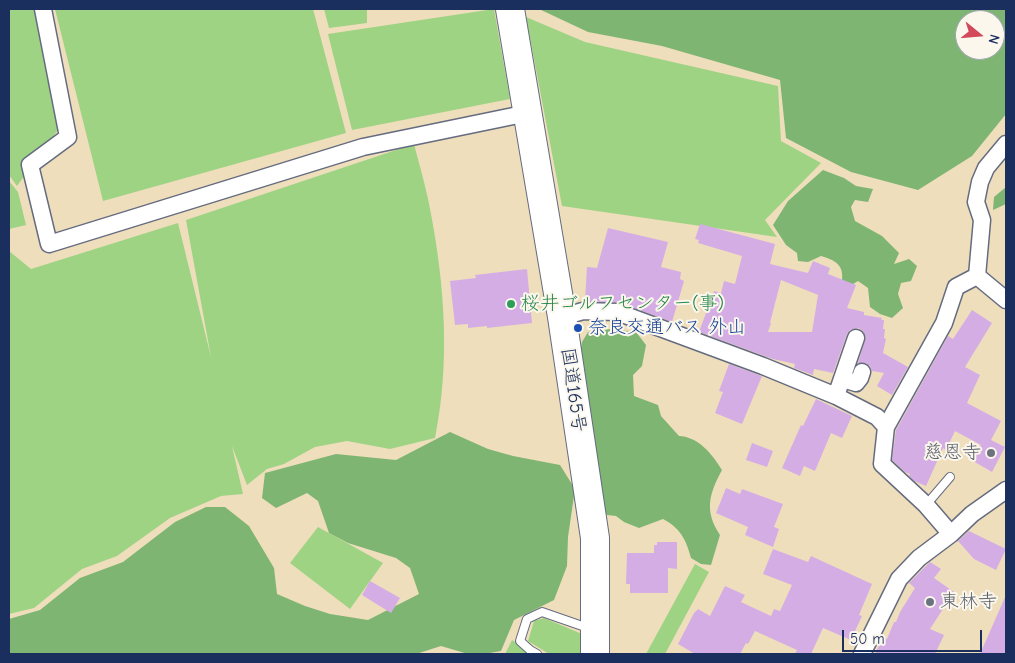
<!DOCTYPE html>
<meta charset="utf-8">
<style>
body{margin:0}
#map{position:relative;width:1015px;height:663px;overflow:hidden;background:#efdebc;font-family:"Comic Neue",sans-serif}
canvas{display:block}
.frame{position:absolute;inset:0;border:10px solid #1b2f5e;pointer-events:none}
.north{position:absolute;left:955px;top:10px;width:50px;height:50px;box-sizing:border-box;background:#fbf7ec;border:1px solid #a1a7b3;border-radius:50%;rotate:107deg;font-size:14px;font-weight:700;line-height:20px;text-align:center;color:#1b2f5e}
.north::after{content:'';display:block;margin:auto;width:18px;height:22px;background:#d1495b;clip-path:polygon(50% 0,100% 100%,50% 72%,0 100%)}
.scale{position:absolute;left:842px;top:630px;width:140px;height:22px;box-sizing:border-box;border:2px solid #1b2f5e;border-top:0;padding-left:6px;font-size:15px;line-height:18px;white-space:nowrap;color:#1b2f5e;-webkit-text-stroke:4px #fbf7ec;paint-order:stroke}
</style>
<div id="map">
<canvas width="1015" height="663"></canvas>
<div class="frame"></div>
<div class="north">N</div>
<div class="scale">50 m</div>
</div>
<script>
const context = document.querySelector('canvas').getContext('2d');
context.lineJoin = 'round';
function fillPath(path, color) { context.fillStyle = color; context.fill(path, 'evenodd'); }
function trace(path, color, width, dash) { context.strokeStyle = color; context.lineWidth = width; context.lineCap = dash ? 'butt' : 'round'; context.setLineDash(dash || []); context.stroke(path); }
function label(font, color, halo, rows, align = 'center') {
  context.font = font + ' "Comic Neue","Klee One",sans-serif'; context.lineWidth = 4; context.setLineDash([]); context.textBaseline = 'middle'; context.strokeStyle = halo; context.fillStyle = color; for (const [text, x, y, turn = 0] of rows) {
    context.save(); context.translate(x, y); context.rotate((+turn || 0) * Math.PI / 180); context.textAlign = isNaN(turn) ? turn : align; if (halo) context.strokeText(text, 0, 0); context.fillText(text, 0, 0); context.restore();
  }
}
fillPath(new Path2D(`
 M9 9H47L63 123 17 186 9 175Z
 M55 9H313L346 133 103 201Z
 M324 9H367V23L329 28Z
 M494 9 510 99 352 130 328 34Z
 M526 17 585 42 778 86 781 141 821 163 765 220 777 237 562 206Z
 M414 144C420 167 427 191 431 214 445 288 450 364 435 438L390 449 347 441 315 447 284 464 267 469 247 485 232 446 243 494 221 496 170 518 117 556 82 569 34 608 9 614V251L31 269 178 223 211 357 186 220Z
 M9 181 18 192 26 225 9 229Z
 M318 527 383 563 350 609 290 563Z
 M695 564 709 572 665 654H646Z
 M544 618 582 634 583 654H549L528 641 534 621Z
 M512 640 534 654H505Z`), '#9ed384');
fillPath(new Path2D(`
 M539 9H1006V114L972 156 918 190 851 172 786 138 780 80 662 46 588 32ZM965 20H995V50H965Z
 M823 170 844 178 856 186 873 189 868 202 855 200 851 207 855 221 882 236 899 253 894 264 909 259 917 266 911 281 901 283 898 294 903 308 892 318 880 314 870 307 868 288 858 281 850 286 842 280C844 264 834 260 821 256L808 262 798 261 797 253 786 245 773 225 788 201Z
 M1006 187V204L993 210 994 197Z
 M611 329 636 332 646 345 642 366 633 375 634 396 658 405 661 416 679 436C699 437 712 454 722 470 709 494 704 511 720 535L711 565 701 564 691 558C686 539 680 528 663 519L639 528 624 522 616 516 607 515 596 496 579 359 582 342 588 332Z
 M450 432 488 449 513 456 560 465 575 489 568 537 567 566 554 600 514 620 501 651 484 654H468L441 646 416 654H9V619L40 610 80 578 123 562 175 522 206 507H225L249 526 274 568 277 594 305 606 330 614 368 620 419 594 410 568 396 558 348 543 329 533 318 501 307 493 276 508 262 498 265 473 336 454 396 460Z`), '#7eb572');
fillPath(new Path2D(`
 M700 224 775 244 770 264 808 273 813 261 830 268 828 274 856 285 847 308 864 312V315L882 318 881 320H884L883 329H885L884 338 886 339 883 353 908 367 892 395 877 386 884 373 872 371 870 366 866 363H858L866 337 863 331 859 328 850 330 847 334 833 373 814 369 813 375 794 368 795 364 773 359 699 332 714 291 721 293 724 281 735 284 742 256 698 243 699 240 695 239ZM781 280 818 295 812 332H768L771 323H770Z
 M608 228 668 242 661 267 681 272 680 279 684 281 672 322 620 303 585 301 587 267 597 268Z
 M527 269 532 323 487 328V326L468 328V324L455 325 450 281 476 278 475 275Z
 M972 310 992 323 965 367 980 375 967 403 1001 421 991 440 1005 447 992 472 973 461 981 445 955 431 946 450 943 448 926 486 914 481 909 476 910 474 905 472 892 460 896 430 948 336 953 339Z
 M729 364 762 376 742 424 715 413 723 392 719 391Z
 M816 399 852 416 842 438 831 433 815 471 804 466 800 476 782 468 801 425 803 426Z
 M752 443 773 451 767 467 746 460Z
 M726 488 740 494 742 489 783 504 774 527 779 529 773 547 745 535 748 527 716 513Z
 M969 531 1006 549 996 570 974 559 958 541Z
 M657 542H677V569L668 568V593H630V584H626L627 553H654V545H657Z
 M773 549 808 562 811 556 872 584 859 615 862 616 851 640 823 628 811 654H795L797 650 755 631 748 644 746 643 740 654H695L678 644 694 613 698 609 710 616 725 586 745 595 741 602 771 616 774 609 780 611 792 585 763 574Z
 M930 562 941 569 934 578 954 592 930 629 944 635 935 654H875L883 637 887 639 894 622H896L900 612 915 588 909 583Z
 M370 581 400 598 391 613 362 595Z
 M1006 595V654H980Z`), '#d5ade5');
const lane = new Path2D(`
 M926 505 950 477
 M537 654 530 650 520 641 527 619 542 612 591 629`);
const street = new Path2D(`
 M43 9 68 137 30 165 49 244 363 147 528 113
 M977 276 982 220 976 202 980 182 986 168 1006 144
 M562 317 583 311 617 312 763 366 836 396 877 417 886 427 882 464 926 505 951 534 972 514 1006 490
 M843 379 856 383 860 378 862 372
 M836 396 856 338
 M886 427 944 323 956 287 977 276 1006 300
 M862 654 899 579 919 558 951 534`);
const highway = new Path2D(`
 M510 9 562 317 595 538V654`);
trace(lane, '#656c7f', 10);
trace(street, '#656c7f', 19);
trace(highway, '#656c7f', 30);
trace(lane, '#fff', 8);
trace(street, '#fff', 16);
trace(highway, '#fff', 28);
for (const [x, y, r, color] of [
 [511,304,5,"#2e9e5b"],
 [578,328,5,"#1a4fb4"],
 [991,453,5,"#6b7280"],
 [930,602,5,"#6b7280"]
]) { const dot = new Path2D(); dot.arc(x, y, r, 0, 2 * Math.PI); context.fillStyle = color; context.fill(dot); trace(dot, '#fbf7ec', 2); }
label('19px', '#27864d', '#fbf7ec', [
 ["桜井ゴルフセンター(事)",521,304]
], 'left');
label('19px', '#164399', '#fbf7ec', [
 ["奈良交通バス 外山",588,328]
], 'left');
label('19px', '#1b2f5e', '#fbf7ec', [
 ["国道165号",573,390,82]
]);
label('19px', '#5b616d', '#fbf7ec', [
 ["慈恩寺",981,453],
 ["東林寺",940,602,"left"]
], 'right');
</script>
